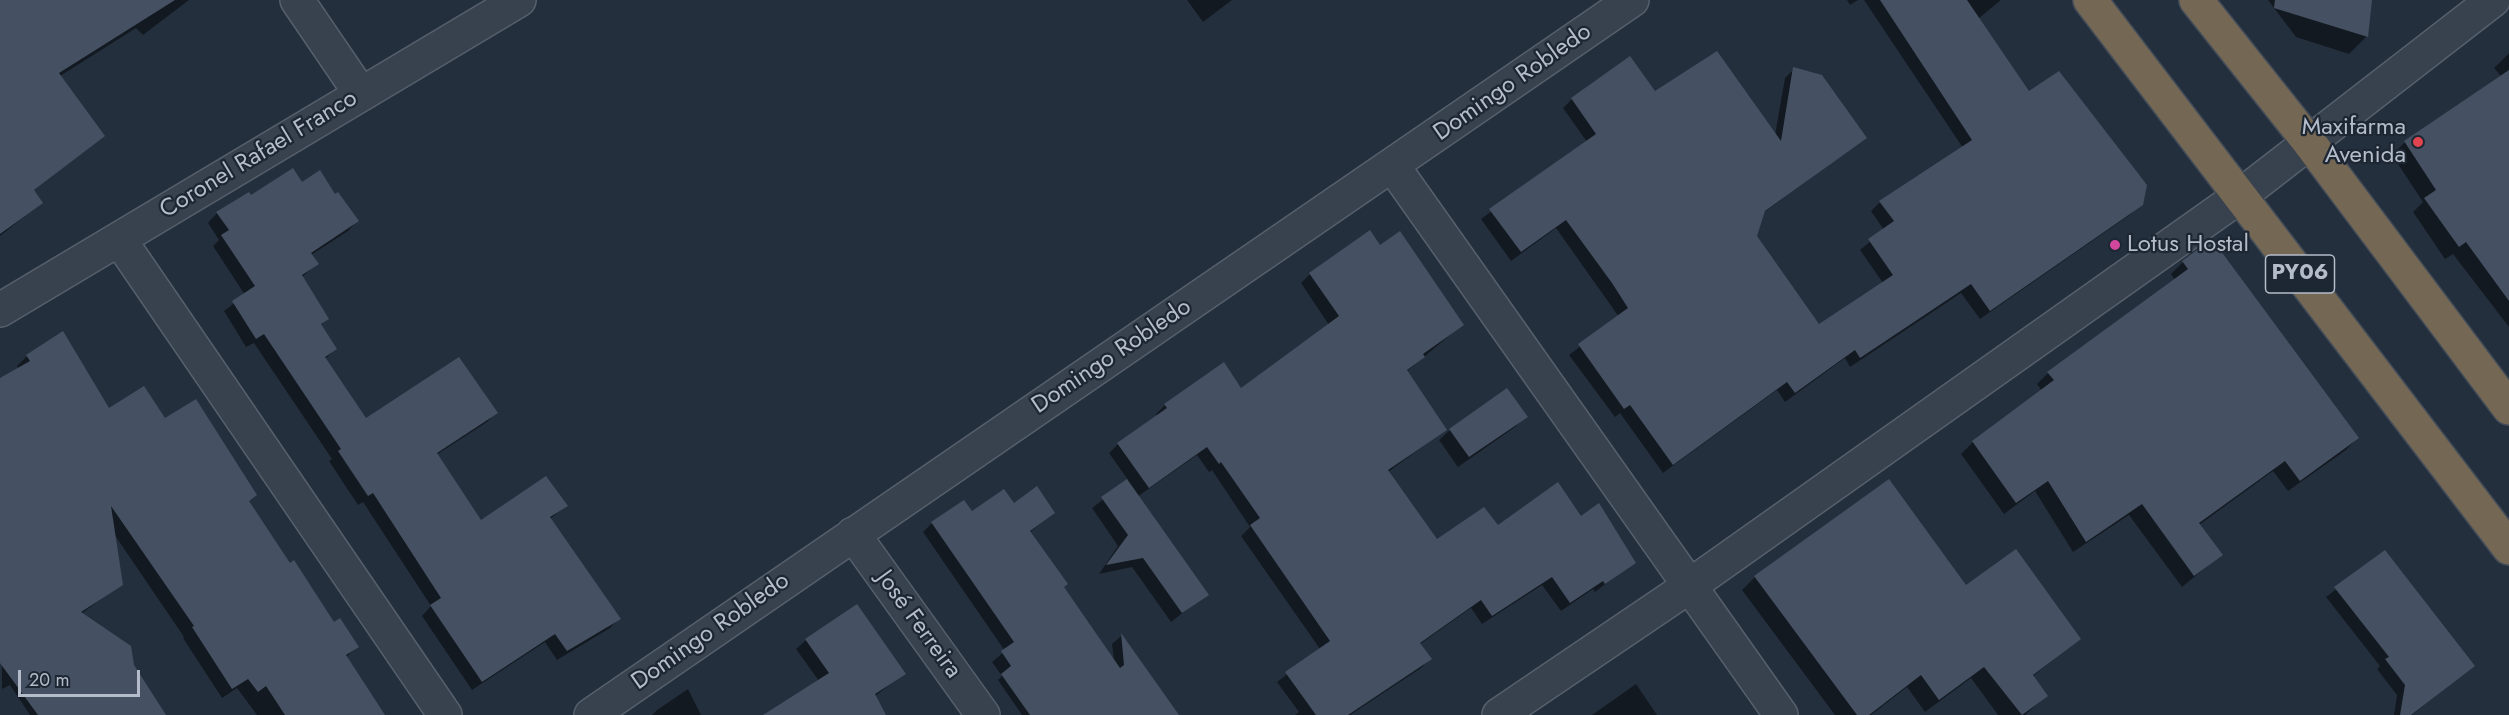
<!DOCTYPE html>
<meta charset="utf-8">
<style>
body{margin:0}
#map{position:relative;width:2509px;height:715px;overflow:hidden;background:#242f3e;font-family:Jost,sans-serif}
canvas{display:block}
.scale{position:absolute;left:18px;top:670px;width:122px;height:27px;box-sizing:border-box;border:3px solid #b4bcc9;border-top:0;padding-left:8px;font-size:18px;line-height:21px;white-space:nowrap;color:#b4bcc9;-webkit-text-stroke:4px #1d2633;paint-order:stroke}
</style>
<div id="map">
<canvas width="2509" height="715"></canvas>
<div class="scale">20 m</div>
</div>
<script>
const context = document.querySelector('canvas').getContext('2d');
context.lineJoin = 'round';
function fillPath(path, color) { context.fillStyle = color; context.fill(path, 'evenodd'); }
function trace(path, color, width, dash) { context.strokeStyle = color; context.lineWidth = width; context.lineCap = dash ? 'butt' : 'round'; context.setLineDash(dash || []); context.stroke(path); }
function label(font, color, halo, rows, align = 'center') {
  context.font = font + ' Jost,sans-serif'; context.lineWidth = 4.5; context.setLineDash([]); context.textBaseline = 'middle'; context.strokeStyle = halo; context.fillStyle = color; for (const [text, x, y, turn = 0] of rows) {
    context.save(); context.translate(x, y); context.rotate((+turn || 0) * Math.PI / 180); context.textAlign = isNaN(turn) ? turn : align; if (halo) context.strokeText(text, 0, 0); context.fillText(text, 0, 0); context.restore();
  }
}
fillPath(new Path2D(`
 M3 0H189L143 35 136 28 60 76 103 136 33 191 41 203 0 236V2Z
 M1187 0H1232L1203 22Z
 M1847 0H1858L1850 5Z
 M1864 0H2001L1978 19 2029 93 2141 204 2131 214 1980 319 1961 293 1850 367 1845 358 1785 402 1777 390 1663 473 1620 413 1615 417 1569 355 1619 317 1556 228 1511 261 1481 219 1587 142 1563 108 1572 99 1655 93 1775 135 1785 78 1794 69 1865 138 1747 225 1819 326 1883 283 1860 250 1884 230 1871 211 1880 202 1963 148Z
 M2268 0H2371L2367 36 2349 54 2296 37Z
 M2509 53V327L2453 254 2445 259 2413 212 2423 202 2392 155 2405 142 2502 77 2494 68Z
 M301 184 334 196 357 221 348 231 311 255 317 264 302 277 328 318 321 325 335 349 325 359 366 420 496 412 487 422 436 455 481 522 566 506 550 519 619 618 610 628 557 660 545 642 472 690 422 616 431 606 363 502 358 505 329 461 332 459 254 343 246 347 224 311 245 295 213 246 219 240 208 223 217 213 250 197Z
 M1380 248 1462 325 1406 372 1445 430 1388 472 1437 542 1498 527 1581 518 1634 562 1595 592 1593 589 1561 611 1542 585 1482 624 1471 608 1420 644 1430 659 1421 668 1350 715H1295L1299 712 1277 682 1320 649 1241 536 1250 527 1212 470 1209 472 1197 455 1137 497 1207 594 1171 622 1132 567 1099 574 1118 546 1092 508 1128 480 1109 453 1118 444 1157 416 1156 414 1165 405 1240 390 1329 325 1301 283 1310 274Z
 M2183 262 2357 438 2346 450 2288 491 2273 471 2199 525 2221 555 2182 587 2129 515 2073 552 2035 491 2004 514 1961 454 1973 442 2042 391 2037 384 2048 373 2175 280 2171 274Z
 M27 356 108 410 164 420 248 502 289 565 334 624 357 647 346 657 383 715H257L237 688 222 698 183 638 184 637 114 534 121 584 81 614 132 666 164 715H30L10 685 2 689 0 379 19 369 17 366Z
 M1526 416 1515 427 1458 467 1439 440 1450 430Z
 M1888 482 1966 588 2079 639 2032 677 2046 696 2025 715H1998L1971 678 1925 712 1907 687 1871 715H1835L1742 590 1755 577Z
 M1013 505 1054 513 1030 532 1062 588 1114 661 1112 644 1121 636 1177 715H1022L998 680 1002 676 992 662 1005 651 923 532 932 523Z
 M2384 552 2473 666 2412 715H2394L2397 695 2377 669 2380 666 2326 597Z
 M806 640 904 674 875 696 885 715H764L819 681 796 649Z
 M1636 684 1657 715H1592Z
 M688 689 701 715H652L657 710Z`), '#0007');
fillPath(new Path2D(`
 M0 0H175L59 73 105 136 34 190 43 203 0 234Z
 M1880 0H1967L2029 91 2059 71 2147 185 2143 205 1990 311 1971 284 1860 358 1855 350 1795 393 1787 382 1673 465 1630 405 1624 409 1578 344 1628 308 1612 283 1566 220 1521 252 1489 209 1596 134 1571 98 1630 56 1655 91 1717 51 1781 141 1793 67 1822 75 1867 138 1765 211 1757 236 1819 324 1893 275 1868 239 1894 221 1879 201 1972 140Z
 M2275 0H2372L2368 37 2274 8Z
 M2509 70V301L2466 242 2459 247 2424 198 2436 190 2404 141Z
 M293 168 302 182 320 170 335 194 338 192 359 221 311 253 319 264 302 275 329 319 321 324 337 349 325 357 366 418 459 357 498 413 437 453 481 520 546 476 568 506 550 517 621 619 567 651 555 634 482 682 430 605 441 598 373 493 368 496 338 451 341 449 264 334 256 339 232 301 255 286 221 235 229 230 216 212 249 192 251 195Z
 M1370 230 1380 245 1400 231 1464 325 1423 354 1425 357 1407 370 1447 430 1388 470 1437 539 1484 507 1498 525 1558 482 1581 516 1599 503 1636 563 1605 584 1603 581 1570 603 1552 577 1492 616 1481 600 1420 643 1432 659 1348 715H1316L1285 672 1330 641 1250 525 1260 518 1221 462 1219 464 1207 447 1149 488 1117 443 1167 408 1164 404 1224 362 1241 388 1339 316 1309 273Z
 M2212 239 2359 438 2300 481 2285 461 2199 523 2223 555 2194 576 2142 504 2086 542 2048 481 2016 503 1972 441 2054 380 2047 372 2188 269 2182 261Z
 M63 331 109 408 144 386 165 418 196 399 257 495 249 501 290 563 294 560 334 622 340 618 359 647 346 655 385 715H285L266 686 258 692 248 679 232 689 192 627 194 626 111 506 123 585 81 612 131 646 134 665 166 715H38L0 663V378L30 361 26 355Z
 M1507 388 1528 417 1469 457 1449 429Z
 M1127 479 1209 595 1182 613 1143 558 1106 565 1128 535 1101 497Z
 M1889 479 1966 585 2016 549 2081 639 2033 675 2048 696 2022 715 1984 667 1939 700 1921 675 1869 715H1857L1754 576Z
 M1037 486 1055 513 1030 531 1068 584 1064 587 1120 668 1124 665 1121 633 1179 715H1030L1001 674 1011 666 1001 651 1014 642 931 522 964 500 972 511 1004 489 1014 503Z
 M2385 550 2475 666 2411 715H2400L2405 685 2385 659 2389 657 2334 587Z
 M857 604 906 674 875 694 886 715H763L829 673 805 639Z`), '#455162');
const minor = new Path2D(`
 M297 0 361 94
 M1392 165 1781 715
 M119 239 445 715
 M0 310 519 0
 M853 534 983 715
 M591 715 1632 0
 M1499 715 1688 587 2240 196 2493 0`);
const highway = new Path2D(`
 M2090 0 2509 548
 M2196 0 2309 142 2509 408`);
trace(minor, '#565f6c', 36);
trace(highway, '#434c59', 36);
trace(minor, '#38414e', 33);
trace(highway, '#746855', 33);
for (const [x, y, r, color] of [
 [2418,142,6,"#e0444e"],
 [2115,245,6,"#d1479c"]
]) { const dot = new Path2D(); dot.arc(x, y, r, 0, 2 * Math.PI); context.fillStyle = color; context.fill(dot); trace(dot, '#1d2633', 2); }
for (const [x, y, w] of [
 [2300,274,69]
]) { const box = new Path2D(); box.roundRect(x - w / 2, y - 19, w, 38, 4.5); context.fillStyle = '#1d2633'; context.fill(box); trace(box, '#b4bcc9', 1.5); }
label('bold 22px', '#b4bcc9', null, [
 ["PY06",2300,274]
]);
label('24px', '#b4bcc9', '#1d2633', [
 ["Domingo Robledo",1513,83,-35],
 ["Coronel Rafael Franco",259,155,-31],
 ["Domingo Robledo",1112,357,-34],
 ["José Ferreira",918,625,54],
 ["Domingo Robledo",711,632,-35]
]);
label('24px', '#b4bcc9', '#1d2633', [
 ["Maxifarma",2406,128],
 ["Avenida",2406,156],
 ["Lotus Hostal",2127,245,"left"]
], 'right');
</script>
